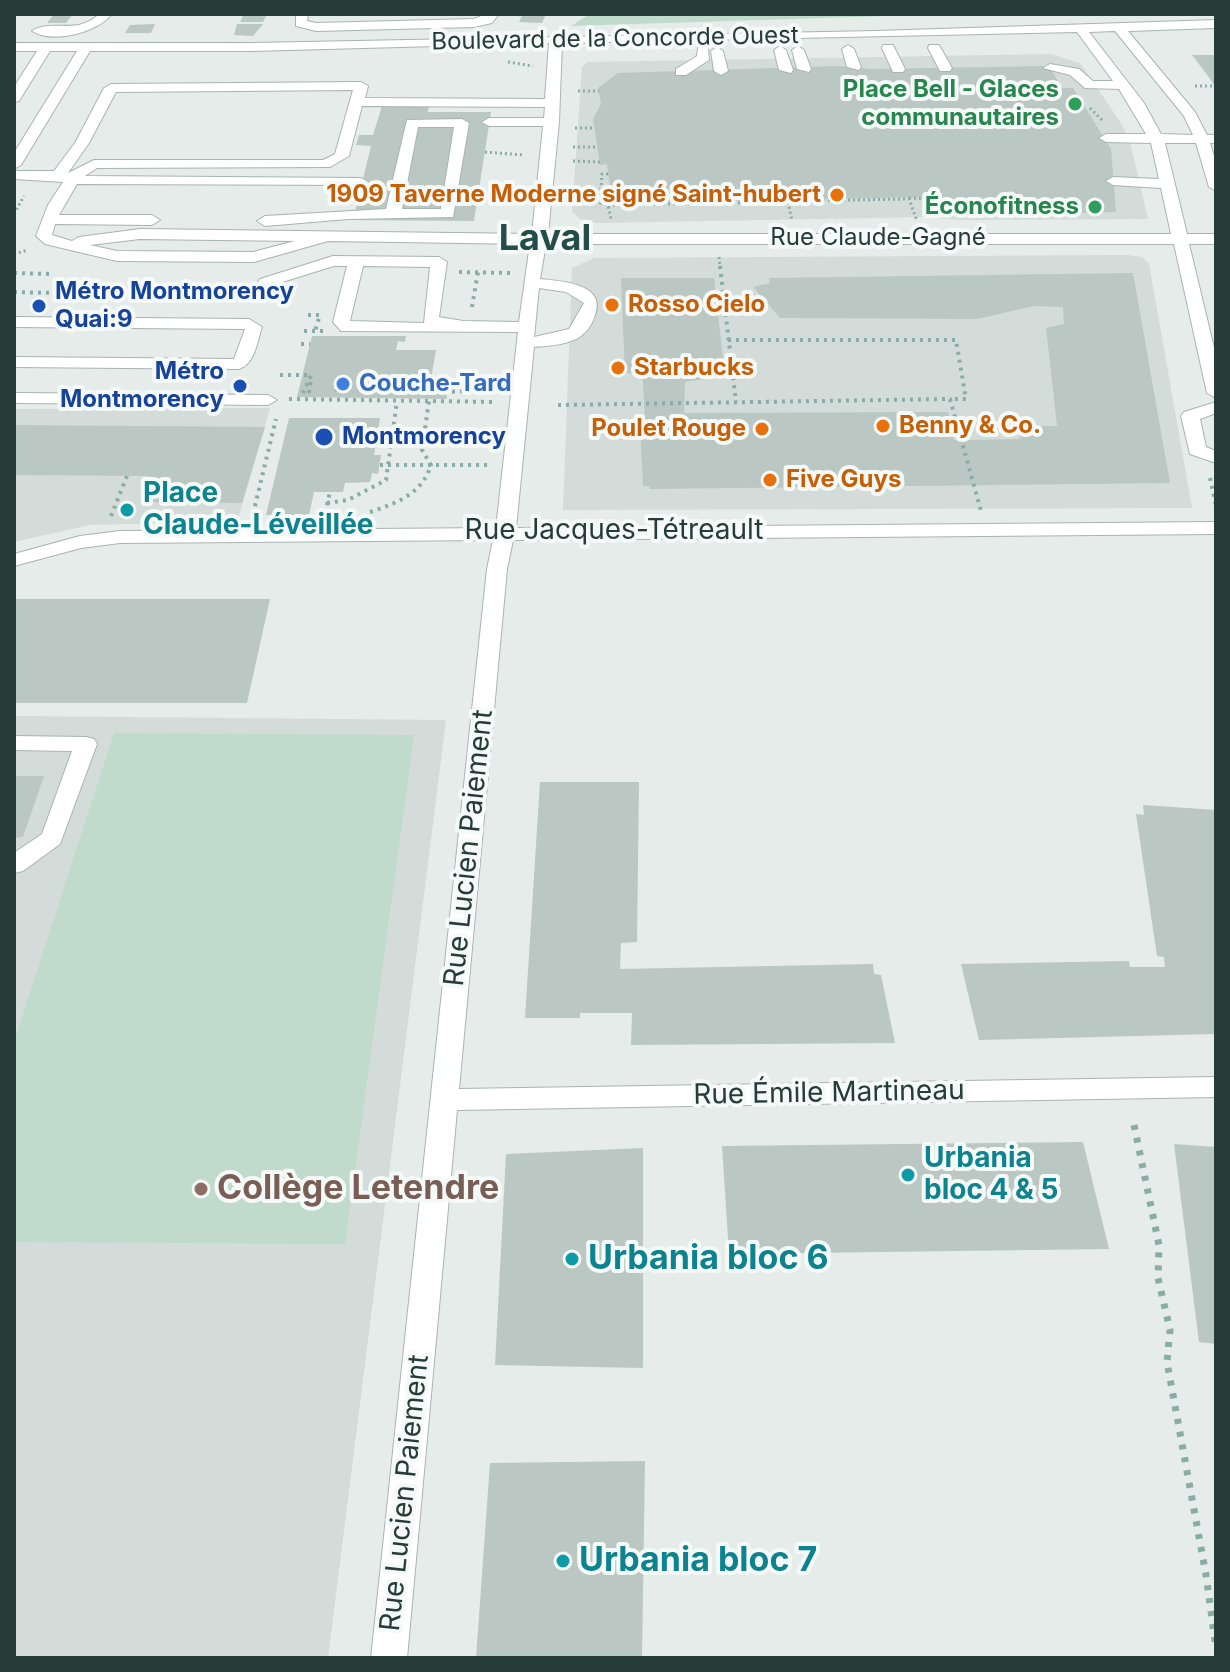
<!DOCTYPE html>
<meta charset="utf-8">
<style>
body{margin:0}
#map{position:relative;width:1230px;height:1672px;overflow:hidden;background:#e5ecea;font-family:Inter,sans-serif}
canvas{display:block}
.frame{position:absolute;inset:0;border:16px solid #263c39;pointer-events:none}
</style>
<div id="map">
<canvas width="1230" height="1672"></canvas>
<div class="frame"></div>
</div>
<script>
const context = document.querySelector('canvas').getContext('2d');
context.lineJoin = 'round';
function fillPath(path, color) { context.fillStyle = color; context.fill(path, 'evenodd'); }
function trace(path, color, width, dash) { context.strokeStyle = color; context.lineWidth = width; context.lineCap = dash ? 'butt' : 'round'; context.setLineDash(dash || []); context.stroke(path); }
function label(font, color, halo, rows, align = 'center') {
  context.font = font + ' Inter,sans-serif'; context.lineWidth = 8; context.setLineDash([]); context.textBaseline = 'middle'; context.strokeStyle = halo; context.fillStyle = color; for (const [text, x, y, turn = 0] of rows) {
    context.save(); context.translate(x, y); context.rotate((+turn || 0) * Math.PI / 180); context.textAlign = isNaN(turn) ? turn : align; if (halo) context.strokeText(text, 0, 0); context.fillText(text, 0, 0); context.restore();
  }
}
fillPath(new Path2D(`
 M1051 54 1080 63 1121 123 1130 142 1148 219 961 220 928 217 597 223 583 221 572 212 582 67 588 62Z
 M1127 255 1142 257 1149 264 1192 508 563 510 572 268 594 258Z
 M270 408 239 516 210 522 90 525 14 542V409Z
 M14 716 446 720 328 1658H14Z`), '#d3dcd9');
fillPath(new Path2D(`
 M590 14H949L571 26Z
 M114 733 414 735 345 1244 14 1242V1042Z`), '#c0dbcb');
fillPath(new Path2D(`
 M54 14H73L66 23H47Z
 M244 14H267L263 22H240Z
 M523 14H546L542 23 519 22Z
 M155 24 151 33H125L130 25Z
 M237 24H263L253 36 234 35Z
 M1192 55H1216V89L1211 80Z
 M838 66 871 69 1049 66 1062 88H1073L1111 149 1116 212 958 215 929 197 612 203 607 164 600 165 593 119 601 104 598 88 618 73Z
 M382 106H429L428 112H491L474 221 353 220 371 146 356 145 359 135H373Z
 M1133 273 1170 483 650 489 649 486H643L640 425H645L643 381 637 374 625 373 621 278H714L725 376 685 382 684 413 948 412 954 440H970L1020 439 1017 426H1057L1046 328 1064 324 1063 307 1034 306 977 319 780 318 753 287 770 283 769 278Z
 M312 336H406L405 342 398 341 396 350H436L431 379H450L449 386H445L447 399 297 397Z
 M289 418H380L374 455H381L378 474 372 473 370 482 345 483 343 492H314L309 515H266Z
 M14 425 265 427 242 503 140 502 149 476 14 475Z
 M14 599H270L247 703H14Z
 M14 776H44L23 837 14 838Z
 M540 782H639L637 942 621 943 620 969 873 964 874 974 881 975 895 1043 631 1045 632 1013H580V1018H525Z
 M1143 805 1216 810V1034L979 1040 961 964 1129 961 1130 967H1165L1164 957 1157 956 1136 814 1144 815Z
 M1083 1142 1109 1249 729 1254 722 1146Z
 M1174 1144 1216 1147V1344L1199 1342Z
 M643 1148V1368L495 1365 506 1154Z
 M645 1461 642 1658H476L490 1463Z`), '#bac7c3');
const minor = new Path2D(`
 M99 14H112C97 33 52 44 32 31 51 18 77 36 99 14Z
 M296 14H308L307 21 316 23 474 19 486 14H499L492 23 474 27 316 31 296 26Z
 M1216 20V28L1128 31 1195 112 1207 135H1216V143H1210L1216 162V191L1209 187 1196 143H1165L1187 234H1216V244H1189L1216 356V398L1207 393 1174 244H546L540 279C562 281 607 284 595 315 592 325 586 334 576 339 563 345 548 346 534 347L516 528 1216 522V534L513 540 507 569 459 1089 1216 1077V1097L457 1110 407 1658H371L487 569 493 540 120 543 81 548 14 566V554L80 536 120 531 496 528 518 332 341 331 333 322 347 266H334L266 287 258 282 260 279 333 256 439 257 447 262 439 317 463 321 519 322 530 244 328 241 254 262 117 261 45 244 36 236 48 205 63 182 14 179V171H54L75 143 104 88 111 84 361 82 368 86 365 98 545 99 549 43 252 51H90L21 165 14 169V153L77 51H50L19 101 14 102V87L37 51H14V43H252L877 31ZM1115 31 1184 116 1193 135 1161 134 1144 103 1089 32ZM1077 32 1113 81H1093L1079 69 1050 64 1043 68 1070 75 1085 88 1119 89 1146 134H1106L1099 138 1106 142 1151 143 1159 179 1113 177 1106 181 1113 185 1161 188 1171 234H548L559 122 562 43ZM353 90 335 154 323 160H94L68 173 89 143 116 92ZM362 106 545 107 544 118H489L482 122 489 126H543L532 234 140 229 79 237 72 241 52 235 55 224 152 225 160 220 152 215H59L77 184 366 185 368 182 361 178 85 176 97 168 330 167 349 156ZM140 239 295 241 253 252 117 251 90 245ZM363 266 430 267 424 323 350 321ZM539 288 566 292 584 303 569 329 534 337Z
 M848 45 854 49 861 67 859 70 847 67 842 49Z
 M883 45H893L905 69 903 72H893L882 48Z
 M929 45H939L952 68 950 71H940L928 48Z
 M780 46 786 50 793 70 791 73 779 70 774 50Z
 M798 46 804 50 811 69 809 72 797 69 792 50Z
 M717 47 723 51 728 71 721 75 714 71 711 51Z
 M698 48H708L709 60 686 75H676V69L697 56Z
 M462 119 469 123 453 217 348 219 265 226 257 221 265 216 386 209 407 120ZM418 127H454L441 209H402Z
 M14 317 249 319 262 327C257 342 255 364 239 369L14 367V357L234 359 245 329 14 327Z
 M14 393 268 395 277 400 268 405 14 403Z
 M1216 402V413L1200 419 1206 447 1216 451V463L1190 454 1181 416 1184 412Z
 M14 736 86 737 94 739 97 744 60 844 23 871 14 873V853L42 834 72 751 14 750Z`);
trace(minor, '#a8b4b1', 2);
trace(new Path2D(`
 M508 62 533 66
 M1195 86H1213
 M578 91H599
 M1090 108 1103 121
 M575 128H593
 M573 147H598
 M485 152 524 155
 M573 161 600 162
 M608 174H602L600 203 608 205 611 219
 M909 198 933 199
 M788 201 909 199 917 221
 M608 205 788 202 792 221
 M14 214 24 196
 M14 254 28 250
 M719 257 720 268`), '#89ada6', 3, [2, 3]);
trace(new Path2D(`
 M720 266 736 402
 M459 272 510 273
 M14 273 51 274
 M14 292 55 293 61 282
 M472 307 478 272
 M308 315H320L315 331
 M304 331H324
 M728 340H956L966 399H950
 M301 344H310
 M280 375H311L303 393
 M335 389 349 390
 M444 392 495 390
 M309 393 311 380
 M289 399 495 402
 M558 405 950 399 981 511
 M380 465H488
 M1210 478 1216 506
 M327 503 348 500 386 480 397 401
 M370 512C397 503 422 494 431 465L422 450 429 401
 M325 513 330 492
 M253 514 276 419
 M111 516 127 476`), '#89ada6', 4, [3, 5]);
trace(new Path2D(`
 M1134 1125 1159 1245 1158 1278 1170 1330 1167 1362 1206 1575 1216 1648`), '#89ada6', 7, [5, 8]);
fillPath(minor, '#fff');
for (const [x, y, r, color] of [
 [1075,104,8,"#2e9e5b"],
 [837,195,8,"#e8710a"],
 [1095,207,8,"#2e9e5b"],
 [612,305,8,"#e8710a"],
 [39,306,8,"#1a4fb4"],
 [618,368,8,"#e8710a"],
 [343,384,8,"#3f7fe0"],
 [240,386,8,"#1a4fb4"],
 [883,426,8,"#e8710a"],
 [762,429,8,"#e8710a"],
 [324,437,10,"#1a4fb4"],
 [770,480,8,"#e8710a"],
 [127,510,8,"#0f9aa8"],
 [908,1175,8,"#0f9aa8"],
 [201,1189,8,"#8d6e63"],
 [572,1259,8,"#0f9aa8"],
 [563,1561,8,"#0f9aa8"]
]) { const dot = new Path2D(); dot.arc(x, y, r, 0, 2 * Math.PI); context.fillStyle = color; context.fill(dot); trace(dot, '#f5f9f8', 3); }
label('24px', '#263c39', '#f5f9f8', [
 ["Boulevard de la Concorde Ouest",615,39,-1],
 ["Rue Claude-Gagné",878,238]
]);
label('bold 24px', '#27864d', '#f5f9f8', [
 ["Place Bell - Glaces",1059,90],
 ["communautaires",1059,118],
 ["Éconofitness",1079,207]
], 'right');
label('bold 24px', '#c56008', '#f5f9f8', [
 ["1909 Taverne Moderne signé Saint-hubert",821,195,"right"],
 ["Rosso Cielo",628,305],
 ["Starbucks",634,368],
 ["Benny & Co.",899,426],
 ["Poulet Rouge",746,429,"right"],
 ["Five Guys",786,480]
], 'left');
label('bold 24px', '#164399', '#f5f9f8', [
 ["Métro Montmorency",55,292],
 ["Quai:9",55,320],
 ["Métro",224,372,"right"],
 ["Montmorency",224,400,"right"],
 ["Montmorency",342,437]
], 'left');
label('bold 24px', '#366cbe', '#f5f9f8', [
 ["Couche-Tard",359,384]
], 'left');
label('bold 28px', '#0d838f', '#f5f9f8', [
 ["Place",143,494],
 ["Claude-Léveillée",143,526],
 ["Urbania",924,1159],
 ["bloc 4 & 5",924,1191]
], 'left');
label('28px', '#263c39', '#f5f9f8', [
 ["Rue Jacques-Tétreault",614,531],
 ["Rue Lucien Paiement",469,848,-84],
 ["Rue Émile Martineau",829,1093,-1],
 ["Rue Lucien Paiement",405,1493,-84]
]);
label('bold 34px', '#785e54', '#f5f9f8', [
 ["Collège Letendre",217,1189]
], 'left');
label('bold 34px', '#0d838f', '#f5f9f8', [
 ["Urbania bloc 6",588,1259],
 ["Urbania bloc 7",579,1561]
], 'left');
label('bold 36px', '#244c48', '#f5f9f8', [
 ["Laval",545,239]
]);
</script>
